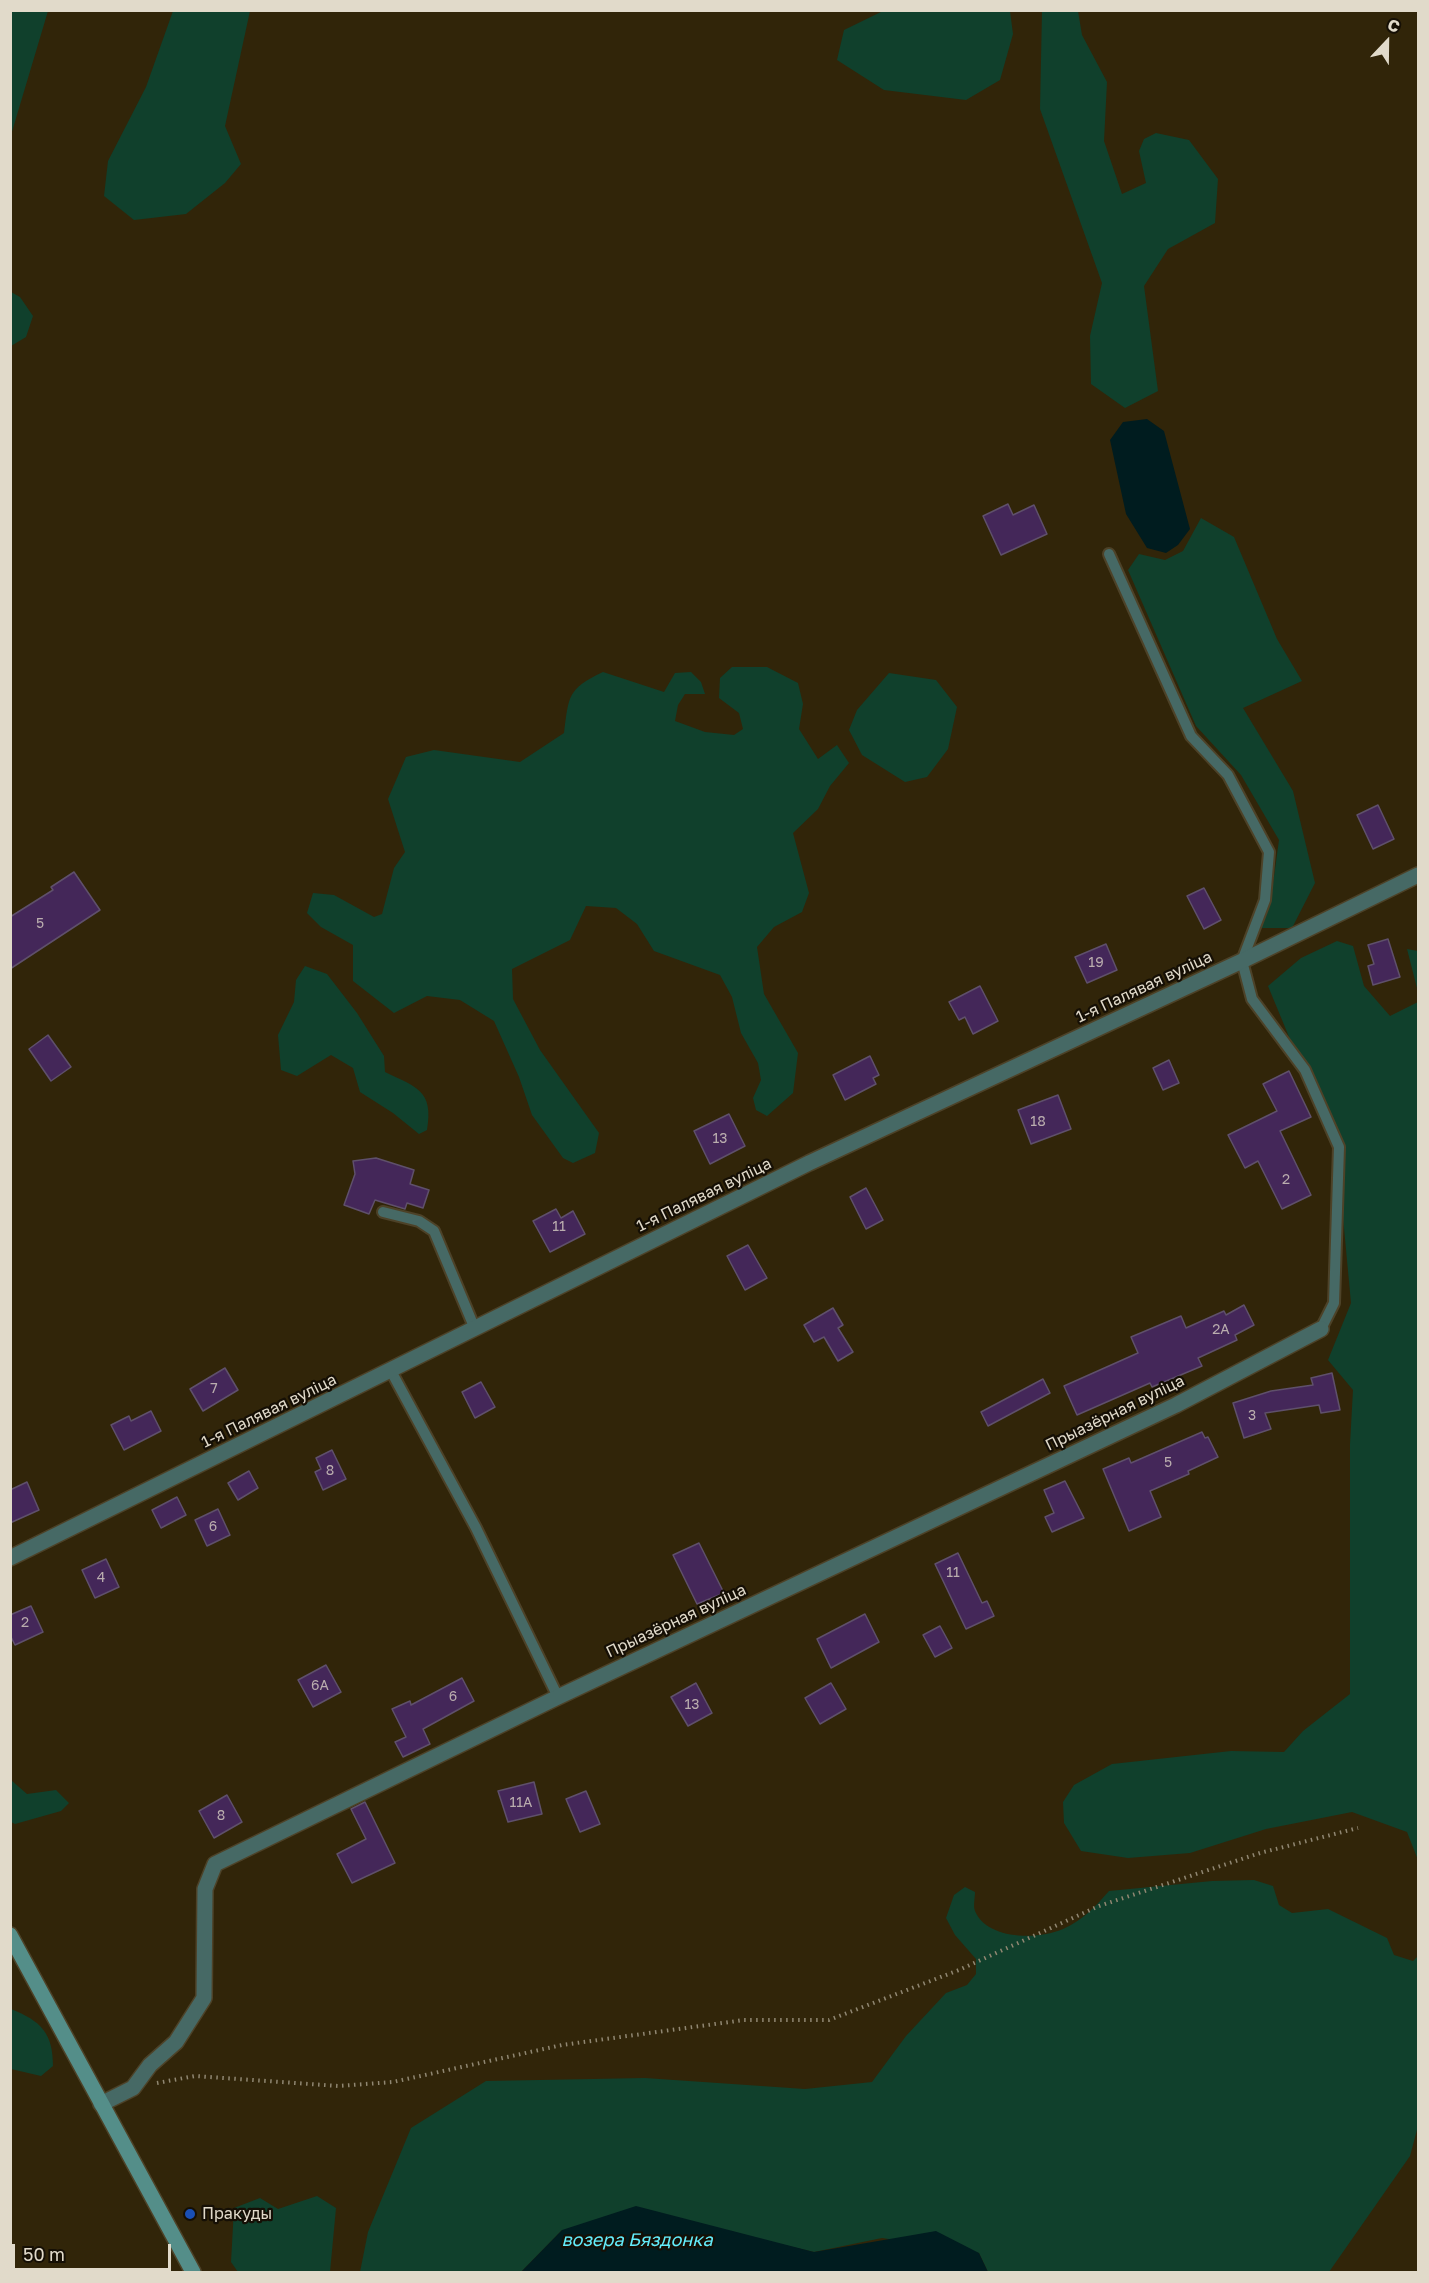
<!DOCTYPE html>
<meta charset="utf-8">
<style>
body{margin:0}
#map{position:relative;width:1429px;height:2283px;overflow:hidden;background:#312509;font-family:"Golos Text",sans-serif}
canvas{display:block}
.frame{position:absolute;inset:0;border:12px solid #e1daca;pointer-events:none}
.north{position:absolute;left:1357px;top:12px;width:60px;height:60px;-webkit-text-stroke:4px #150f05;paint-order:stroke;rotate:22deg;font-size:16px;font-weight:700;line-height:24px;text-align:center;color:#e1daca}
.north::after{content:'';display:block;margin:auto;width:21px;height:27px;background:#e1daca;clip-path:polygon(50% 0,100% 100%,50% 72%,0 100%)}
.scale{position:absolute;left:12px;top:2244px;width:159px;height:27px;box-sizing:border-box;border:3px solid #e1daca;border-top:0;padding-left:8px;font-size:18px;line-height:21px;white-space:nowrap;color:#e1daca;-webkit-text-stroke:4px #150f05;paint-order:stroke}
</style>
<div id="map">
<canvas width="1429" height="2283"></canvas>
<div class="frame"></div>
<div class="north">С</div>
<div class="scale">50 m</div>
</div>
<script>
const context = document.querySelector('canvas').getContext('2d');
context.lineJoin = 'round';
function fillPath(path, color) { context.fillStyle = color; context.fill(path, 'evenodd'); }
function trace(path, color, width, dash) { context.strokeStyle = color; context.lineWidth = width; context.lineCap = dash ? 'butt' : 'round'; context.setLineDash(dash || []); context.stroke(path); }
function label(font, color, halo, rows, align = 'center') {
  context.font = font + ' "Golos Text",sans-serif'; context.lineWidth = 4.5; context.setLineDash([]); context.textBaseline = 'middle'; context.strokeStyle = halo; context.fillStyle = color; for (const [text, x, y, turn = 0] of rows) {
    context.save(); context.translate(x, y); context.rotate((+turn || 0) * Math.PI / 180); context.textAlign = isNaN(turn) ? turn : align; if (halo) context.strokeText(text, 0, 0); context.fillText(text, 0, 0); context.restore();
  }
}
fillPath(new Path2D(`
 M11 10 48 11 11 135 10 11Z
 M173 11H250L225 126 241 164 225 183 186 214 134 220 104 196 108 161 146 87Z
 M883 11H1010L1013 34 1000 80 966 100 884 90 837 60 844 30Z
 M1042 11H1078L1082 35 1107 82 1104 141 1122 194 1146 183 1139 151 1144 139 1156 133 1189 140 1218 179 1215 223 1168 249 1144 286 1158 391 1125 408 1091 384 1090 336 1102 283 1040 109Z
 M11 292 20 297 33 316 26 337 11 346Z
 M1201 518 1234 537 1277 639 1302 681 1243 708 1293 791 1315 883 1292 928H1261L1270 906 1279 840 1241 775 1196 726 1128 570 1139 554 1165 560 1183 551Z
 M732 667H767L798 683 803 704 799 729 818 759 837 745 849 763 830 786 818 809 793 833 809 893 802 912 774 927 757 947 764 994 798 1053 793 1093 767 1116 756 1110 753 1098 761 1080 758 1063 741 1033 732 997 720 975 654 951 637 924 616 908 586 906 570 940 512 969 513 999 540 1050 599 1133 595 1153 573 1163 563 1158 532 1115 519 1077 494 1021 460 1000 427 996 394 1013 353 981V945L321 927 307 913 313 893 334 895 374 917 382 914 394 868 405 852 388 799 406 757 434 750 520 762 564 733C569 696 567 689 603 672L664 692 675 673 691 672 701 682 705 694H685L678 705 675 721 705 732 734 735 743 729 739 713 719 698 720 678Z
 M889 673 936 680 957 707 948 749 927 777 905 782 862 755 849 730 857 710Z
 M1337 941 1353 946 1364 986 1390 1016 1418 1002V1860L1407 1832 1352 1812 1266 1829 1190 1853 1128 1858 1081 1851 1064 1823 1063 1802 1074 1785 1112 1764 1231 1751 1284 1752 1303 1731 1350 1694V1444L1353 1390 1328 1360 1351 1303 1337 1153 1268 986 1301 958Z
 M1407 949 1418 951V992Z
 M305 966 327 974 357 1013 384 1056 385 1072C416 1087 434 1090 427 1130L419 1134 393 1113 360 1092 353 1068 331 1055 297 1076 281 1070 278 1035 294 1002 296 980Z
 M11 1780 27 1794 56 1790 69 1803 61 1811 15 1824 11 1822Z
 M1254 1880 1273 1886 1279 1905 1292 1913 1328 1909 1387 1938 1394 1955 1413 1961 1418 1956V2126L1410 2156 1329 2272H988L979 2253 882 2238 814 2252 754 2238 562 2230 521 2272H360L368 2232 411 2128 486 2081 645 2078 805 2089 872 2082 906 2036 946 1993 967 1985 976 1974V1959L955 1935 946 1918 954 1895 965 1887 975 1892C975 1898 973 1906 975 1911 987 1940 1038 1940 1063 1929 1083 1920 1095 1907 1109 1891L1212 1881Z
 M11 2009C41 2021 53 2033 53 2066L41 2076 11 2069Z
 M317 2196 336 2208 330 2272H238L231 2262 234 2208 260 2198 278 2209Z`), '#10402c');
fillPath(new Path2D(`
 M1147 419 1164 431 1190 529 1178 545 1166 553 1147 548 1126 514 1110 440 1123 422Z
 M636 2206 814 2252 936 2231 979 2253 988 2272H521L562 2230Z`), '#001c1f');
const building = new Path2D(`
 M1008 504 1013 515 1034 505 1047 534 1001 555 983 516Z
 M1378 805 1394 839 1373 849 1357 815Z
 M74 872 100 910 10 969V917L53 890 51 887Z
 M1204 888 1221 920 1204 929 1187 896Z
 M1388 939 1400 977 1373 985 1368 966 1374 964 1368 945Z
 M1106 944 1117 970 1087 983 1075 957Z
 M980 986 998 1021 973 1034 965 1017 959 1020 949 1002Z
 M48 1035 71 1067 51 1081 29 1049Z
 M870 1056 879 1075 873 1078 876 1084 845 1100 833 1075Z
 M1169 1060 1179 1083 1163 1090 1153 1068Z
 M1289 1071 1311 1117 1280 1131 1311 1195 1282 1209 1258 1161 1245 1168 1228 1135 1277 1111 1263 1084Z
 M1058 1095 1071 1129 1031 1144 1018 1110Z
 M729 1114 745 1146 710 1164 694 1131Z
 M376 1158 414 1170 410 1184 429 1190 423 1208 407 1203 405 1209 375 1200 369 1214 344 1205 355 1174 353 1161Z
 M866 1188 883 1220 866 1229 850 1197Z
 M556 1209 561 1218 573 1211 585 1234 550 1252 533 1221Z
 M748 1245 767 1278 745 1290 727 1256Z
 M1244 1305 1254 1325 1235 1335 1237 1340 1198 1358 1202 1366 1152 1387 1150 1383 1077 1415 1064 1386 1138 1353 1131 1337 1181 1316 1186 1328 1224 1311 1226 1315Z
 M833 1308 843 1325 838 1328 853 1352 838 1361 824 1337 814 1342 804 1325Z
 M225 1368 238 1390 203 1411 190 1389Z
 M1332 1373 1340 1410 1321 1413 1319 1405 1265 1413 1271 1429 1244 1438 1233 1403 1271 1391 1313 1385 1311 1378Z
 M1043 1379 1050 1393 988 1426 981 1412Z
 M481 1382 495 1407 475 1418 462 1392Z
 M151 1411 161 1431 124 1450 111 1425 129 1416 131 1421Z
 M1202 1432 1205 1438 1208 1437 1218 1457 1188 1471 1189 1474 1150 1491 1161 1517 1129 1531 1103 1469 1129 1458 1131 1463Z
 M332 1450 346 1479 323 1490 315 1472 321 1469 316 1458Z
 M249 1471 258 1488 238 1500 228 1483Z
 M1065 1481 1084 1518 1052 1532 1045 1517 1054 1513 1044 1490Z
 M27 1482 39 1510 10 1523V1490Z
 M177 1497 186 1515 161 1528 152 1510Z
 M218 1509 230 1535 207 1546 195 1520Z
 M699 1543 724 1593 697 1604 673 1555Z
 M958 1553 982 1603 987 1601 994 1616 966 1629 935 1564Z
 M106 1559 119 1587 95 1598 82 1570Z
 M31 1606 43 1632 15 1645 10 1635V1615Z
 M865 1614 879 1642 831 1668 817 1639Z
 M940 1626 952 1648 935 1657 923 1635Z
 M326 1665 341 1692 313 1707 298 1680Z
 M462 1678 474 1701 423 1729 430 1744 403 1757 395 1742 406 1737 392 1709 410 1701 411 1705Z
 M696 1683 712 1713 688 1726 671 1697Z
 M831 1683 846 1709 820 1724 805 1698Z
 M534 1782 542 1814 508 1822 498 1791Z
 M586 1791 600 1824 580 1832 566 1799Z
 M227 1795 242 1822 214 1838 199 1811Z
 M365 1802 395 1863 352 1883 337 1854 366 1839 351 1809Z`);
fillPath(building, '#442759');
trace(building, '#5f506b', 1.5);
const service = new Path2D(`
 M1109 554 1191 736 1228 775 1269 852 1265 900 1242 961 1252 999 1305 1070 1339 1147 1334 1303 1321 1329
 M383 1212 419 1221 434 1231 475 1329
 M391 1371 476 1528 558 1697`);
const minor = new Path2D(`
 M10 1558 809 1163 1242 961 1418 875
 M101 2104 133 2088 150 2065 176 2042 204 1998 205 1889 215 1864 558 1697 1176 1405 1321 1329`);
const secondary = new Path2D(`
 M10 1935 193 2272`);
trace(service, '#4d4228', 14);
trace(minor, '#4d4228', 18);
trace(secondary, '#4d4228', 18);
trace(new Path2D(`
 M157 2083 195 2076 338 2086 393 2082 562 2045 744 2020H829L959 1970 1099 1906 1260 1853 1358 1828`), '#908772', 4, [1.5, 4.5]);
trace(service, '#466965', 10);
trace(minor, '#466965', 15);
trace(secondary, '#548e89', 15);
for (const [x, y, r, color] of [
 [190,2214,6,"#1a4fb4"]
]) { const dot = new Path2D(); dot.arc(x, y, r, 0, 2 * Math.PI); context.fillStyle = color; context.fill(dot); trace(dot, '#150f05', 2); }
label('14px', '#baadae', null, [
 ["5",40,924],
 ["19",1096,963],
 ["18",1038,1122],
 ["13",720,1139],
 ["2",1286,1180],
 ["11",559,1227],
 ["2А",1221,1330],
 ["7",214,1389],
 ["3",1252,1416],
 ["5",1168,1463],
 ["8",330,1471],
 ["6",213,1527],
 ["11",953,1573],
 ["4",101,1578],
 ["2",25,1623],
 ["6А",320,1686],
 ["6",453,1697],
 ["13",692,1705],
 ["11А",521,1803],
 ["8",221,1816]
]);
label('16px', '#e1daca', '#150f05', [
 ["1-я Палявая вуліца",1144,987,-25],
 ["1-я Палявая вуліца",704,1195,-26],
 ["1-я Палявая вуліца",269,1411,-26],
 ["Прыазёрная вуліца",1115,1413,-26],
 ["Прыазёрная вуліца",676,1621,-25]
]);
label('16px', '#e1daca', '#150f05', [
 ["Пракуды",202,2214]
], 'left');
label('italic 18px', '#63edfb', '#150f05', [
 ["возера Бяздонка",637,2240]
]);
</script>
